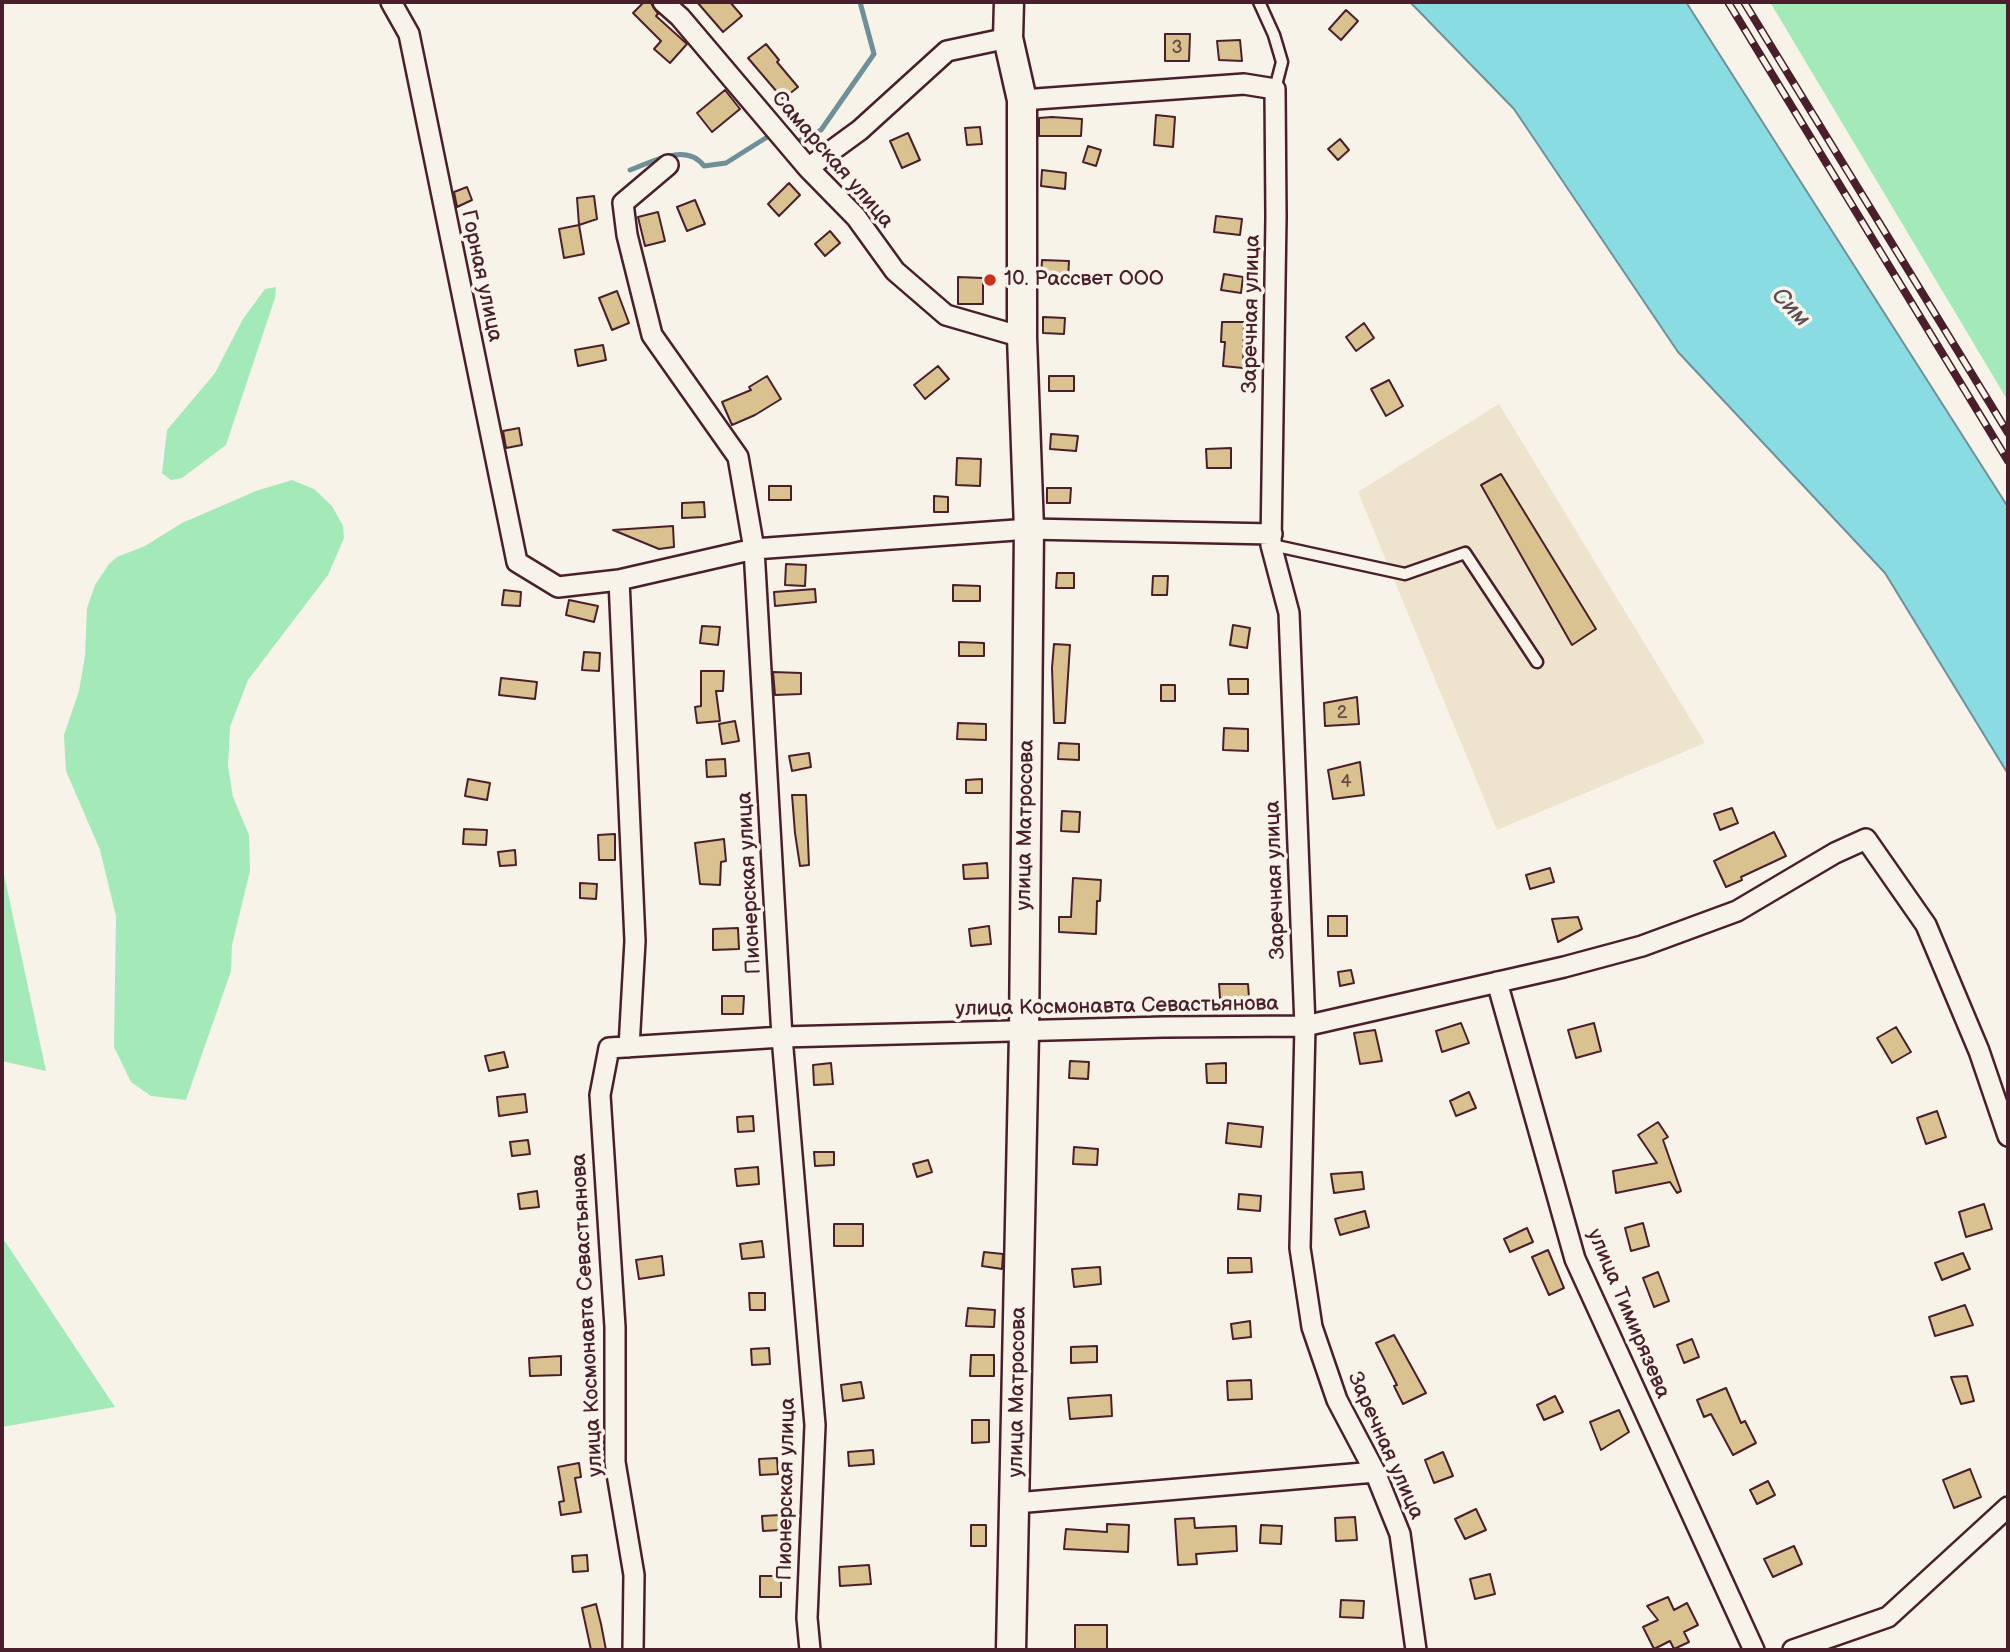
<!DOCTYPE html>
<meta charset="utf-8">
<style>
body{margin:0}
#map{position:relative;width:2010px;height:1652px;overflow:hidden;background:#f7f3e8;font-family:"Balsamiq Sans",sans-serif}
canvas{display:block}
.frame{position:absolute;inset:0;border:4px solid #4a1f2b;pointer-events:none}
</style>
<div id="map">
<canvas width="2010" height="1652"></canvas>
<div class="frame"></div>
</div>
<script>
const context = document.querySelector('canvas').getContext('2d');
context.lineJoin = 'round';
function fillPath(path, color) { context.fillStyle = color; context.fill(path, 'evenodd'); }
function trace(path, color, width, dash) { context.strokeStyle = color; context.lineWidth = width; context.lineCap = dash ? 'butt' : 'round'; context.setLineDash(dash || []); context.stroke(path); }
function label(font, color, halo, rows, align = 'center') {
  context.font = font + ' "Balsamiq Sans",sans-serif'; context.lineWidth = 7; context.setLineDash([]); context.textBaseline = 'middle'; context.strokeStyle = halo; context.fillStyle = color; for (const [text, x, y, turn = 0] of rows) {
    context.save(); context.translate(x, y); context.rotate((+turn || 0) * Math.PI / 180); context.textAlign = isNaN(turn) ? turn : align; if (halo) context.strokeText(text, 0, 0); context.fillText(text, 0, 0); context.restore();
  }
}
fillPath(new Path2D(`
 M1499 404 1705 743 1497 830 1358 492Z`), '#eee4ce');
fillPath(new Path2D(`
 M1770 2H2008V401Z
 M276 287 275 298 226 445 182 478 171 480 162 473 167 430 215 373 243 319 265 289Z
 M292 480 314 489 332 506 343 526 344 538 328 575 248 680 230 727 228 766 233 797 249 835 250 871 232 945 231 971 186 1100 151 1096 131 1082 114 1047 116 916 100 850 66 771 64 735 79 691 85 656 87 608 95 585 109 564 117 557 145 546 182 523 256 491Z
 M2 865 46 1071 2 1061Z
 M2 1237 115 1407 2 1427Z`), '#a3eab8');
const water = new Path2D(`
 M1410 2H1686L2008 507V774L1885 573 1678 352 1514 109Z`);
fillPath(water, '#8adce3');
trace(water, '#709099', 2);
trace(new Path2D(`
 M793 138 796 142 821 130 874 54 860 2
 M630 170C652 162 686 142 704 166L726 163 772 134`), '#709099', 5);
const building = new Path2D(`
 M644 2 651 3 658 14 656 16 687 44 670 63 654 49 661 41 633 13Z
 M697 2H730L742 16 723 32Z
 M1346 10 1358 21 1341 40 1329 29Z
 M1165 34H1190L1189 61H1165Z
 M1240 40 1242 61 1219 60 1217 41Z
 M766 44 779 60 777 62 798 87 783 99 748 58Z
 M725 90 740 109 712 132 697 113Z
 M1156 115 1175 117 1173 147 1154 145Z
 M1052 117 1082 119 1081 136H1039V118Z
 M980 127 982 144 967 145 965 128Z
 M908 133 920 160 902 168 890 141Z
 M1340 139 1349 150 1338 160 1328 149Z
 M1088 146 1101 150 1096 166 1083 162Z
 M1042 170 1066 173 1065 189 1041 186Z
 M789 183 800 195 779 216 768 204Z
 M467 187 472 200 457 207 454 192Z
 M594 196 597 219 579 225 577 198Z
 M695 200 705 224 687 231 677 207Z
 M658 212 665 241 645 246 638 217Z
 M1216 216 1242 219 1240 235 1214 232Z
 M579 225 584 254 564 258 559 229Z
 M830 231 840 243 825 256 815 244Z
 M1042 260 1069 261 1068 279 1041 277Z
 M1224 274 1243 277 1241 293 1221 290Z
 M958 277 983 278V304H958Z
 M617 291 629 323 612 330 599 298Z
 M1043 317 1065 318 1064 334 1043 333Z
 M1222 322H1244L1243 368 1223 366 1225 342H1221Z
 M1364 323 1374 338 1356 351 1346 337Z
 M603 345 606 360 578 366 575 350Z
 M938 366 949 379 925 399 914 385Z
 M767 376 781 399 755 415 732 425 722 402 751 390 749 387Z
 M1049 376H1074V391H1049Z
 M1389 380 1403 406 1386 416 1371 389Z
 M519 428 522 445 506 448 503 431Z
 M1051 434 1078 436 1076 451 1050 449Z
 M1231 448V468H1207L1206 449Z
 M957 458 981 459 980 486 956 485Z
 M1501 474 1596 629 1572 645 1481 485Z
 M769 486H791V500H769Z
 M1047 488H1071L1070 503H1047Z
 M934 496 948 497V512H934Z
 M704 502 705 517 682 518V503Z
 M673 526 674 547 659 549 613 530Z
 M786 564 806 565 805 586 785 585Z
 M1057 573H1074V588H1056Z
 M1153 576H1168L1167 595H1152Z
 M953 585 980 586V601H953Z
 M815 589 816 602 775 606 774 592Z
 M504 590 521 592 520 606 502 605Z
 M569 600 598 606 594 622 566 615Z
 M1233 625 1250 628 1247 648 1230 645Z
 M702 626 720 627 718 645 700 643Z
 M959 642 984 643V656H959Z
 M1054 644 1070 645 1065 723H1054L1052 668Z
 M584 652 600 653 599 671 582 670Z
 M701 671H724L723 691H716L720 721 697 723 695 707 701 706Z
 M773 672 801 673V694L775 695Z
 M501 678 537 682 535 699 499 695Z
 M1228 679H1248V694H1229Z
 M1161 685H1175V701H1161Z
 M1357 697 1359 724 1325 726 1324 703Z
 M735 721 739 741 722 744 719 724Z
 M958 723 986 724V740L957 739Z
 M1224 728 1248 729V751L1223 750Z
 M1059 743 1079 744V760L1058 759Z
 M809 753 811 767 792 771 789 756Z
 M725 759 726 776 707 777 706 760Z
 M1360 762 1364 795 1333 799 1328 770Z
 M468 779 490 783 487 800 465 796Z
 M982 779V793H966V780Z
 M792 795H806L809 865 800 866 795 833Z
 M1732 808 1738 823 1720 830 1714 814Z
 M1062 811 1080 812 1079 832 1061 831Z
 M464 829 487 830 486 845 463 844Z
 M1774 832 1786 856 1741 877 1742 880 1726 887 1714 861Z
 M615 834V860H599L598 835Z
 M724 839 726 861 721 862 720 885 700 884 695 843Z
 M515 850 516 865 500 866 498 852Z
 M987 863 988 878 964 879 963 865Z
 M1550 868 1554 882 1530 889 1526 875Z
 M1073 878 1101 880 1100 901H1097L1096 934 1059 932V917H1071Z
 M580 883 597 884 596 899 580 898Z
 M1328 916H1347V936H1328Z
 M1578 917 1582 929 1558 942 1552 919Z
 M989 926 991 944 971 946 969 929Z
 M738 928 739 949 713 950V929Z
 M1351 970 1354 983 1340 986 1338 972Z
 M1219 984H1248L1249 998H1220Z
 M722 996H744L743 1014H722Z
 M1461 1023 1469 1043 1442 1052 1436 1031Z
 M1594 1023 1601 1051 1576 1058 1568 1030Z
 M1896 1027 1911 1052 1892 1063 1877 1038Z
 M1375 1030 1382 1061 1360 1064 1354 1033Z
 M504 1052 508 1067 489 1071 485 1056Z
 M1070 1061 1089 1062 1088 1079 1069 1078Z
 M831 1063 833 1084 814 1085 813 1065Z
 M1226 1063V1083H1207L1206 1064Z
 M1469 1092 1476 1108 1456 1116 1450 1101Z
 M525 1094 527 1112 499 1116 497 1097Z
 M1937 1111 1946 1137 1926 1144 1917 1118Z
 M753 1116 754 1131 738 1132 737 1117Z
 M1658 1122 1668 1137 1663 1140 1681 1191 1677 1193 1670 1182 1616 1193 1613 1171 1657 1163 1638 1135Z
 M1228 1123 1263 1127 1261 1147 1226 1143Z
 M528 1140 530 1154 512 1156 510 1142Z
 M1074 1147 1098 1149 1097 1165 1073 1164Z
 M814 1152H834V1165L815 1166Z
 M928 1160 932 1172 917 1177 913 1164Z
 M758 1167 759 1184 737 1186 735 1169Z
 M1362 1172 1364 1189 1334 1193 1331 1174Z
 M537 1191 539 1207 520 1209 518 1194Z
 M1239 1194 1261 1196 1260 1211 1238 1209Z
 M1984 1204 1992 1229 1966 1237 1959 1212Z
 M1365 1211 1369 1227 1340 1235 1335 1219Z
 M1643 1223 1649 1246 1631 1251 1625 1228Z
 M834 1224H863V1246H834Z
 M1527 1228 1533 1242 1510 1252 1504 1239Z
 M762 1241 764 1257 742 1259 740 1244Z
 M1548 1250 1564 1288 1549 1295 1532 1257Z
 M984 1252 1003 1254 1002 1269 982 1266Z
 M1963 1253 1970 1269 1942 1280 1935 1263Z
 M662 1256 664 1275 639 1279 636 1260Z
 M1228 1258H1251L1252 1272 1228 1273Z
 M1100 1267 1101 1284 1074 1287 1072 1269Z
 M1658 1272 1669 1301 1654 1307 1643 1278Z
 M749 1293H765V1310H750Z
 M1965 1305 1973 1325 1935 1336 1929 1317Z
 M968 1308 995 1310 994 1327 966 1326Z
 M1250 1321 1251 1337 1233 1339 1231 1324Z
 M1394 1335 1426 1393 1403 1404 1394 1386 1397 1385 1376 1343Z
 M1692 1339 1699 1357 1684 1363 1677 1345Z
 M1097 1346V1362L1071 1363V1347Z
 M769 1348 770 1364 752 1365 751 1349Z
 M971 1355H994V1376H970Z
 M561 1356V1375L530 1376 529 1358Z
 M1967 1376 1974 1401 1961 1404 1951 1377Z
 M1251 1380 1252 1399 1228 1400 1227 1381Z
 M861 1382 864 1398 843 1401 841 1385Z
 M1726 1388 1741 1423 1745 1421 1756 1443 1733 1455 1711 1414 1704 1417 1697 1400Z
 M1111 1395 1112 1416 1070 1419 1068 1398Z
 M1555 1396 1563 1412 1544 1420 1537 1405Z
 M1619 1410 1629 1432 1601 1450 1590 1422Z
 M972 1420H989V1442L972 1443Z
 M873 1450 874 1464 849 1466 848 1452Z
 M1443 1452 1453 1476 1434 1483 1425 1460Z
 M777 1458 778 1474 760 1475 759 1459Z
 M579 1463 581 1477 575 1478 581 1512 561 1515 559 1502 564 1501 558 1467Z
 M1970 1469 1981 1497 1954 1508 1943 1480Z
 M1768 1481 1775 1495 1757 1504 1750 1490Z
 M1476 1509 1486 1530 1465 1539 1455 1519Z
 M780 1515V1530L763 1531 762 1516Z
 M1355 1517 1357 1540 1336 1541 1335 1518Z
 M1194 1518 1195 1528 1236 1526 1237 1551 1196 1554 1197 1564 1178 1565 1175 1519Z
 M1107 1524 1129 1525 1128 1552 1064 1549 1066 1529 1107 1532Z
 M971 1525H986V1546H971Z
 M1261 1525 1282 1526 1281 1544 1260 1543Z
 M1794 1546 1802 1564 1773 1577 1764 1559Z
 M587 1555 588 1571 573 1572 572 1556Z
 M869 1565 871 1584 840 1586 839 1567Z
 M1490 1574 1495 1594 1475 1599 1470 1579Z
 M760 1576H781V1597H760Z
 M1668 1597 1674 1610 1687 1603 1698 1625 1684 1632 1689 1642 1674 1649 1670 1641 1654 1649 1643 1627 1658 1620 1647 1606Z
 M1341 1600 1364 1601 1363 1618 1340 1617Z
 M596 1604 601 1624 606 1650H591L582 1608Z
 M1075 1625H1107V1650H1075Z`);
fillPath(building, '#dac190');
trace(building, '#4a1f2b', 2);
const lane = new Path2D(`
 M1259 2 1274 35 1282 62 1275 89
 M1272 545 1405 574 1465 553 1537 662`);
const street = new Path2D(`
 M391 2 409 34 517 562 558 587 619 580
 M663 2 680 17 808 168 856 217 895 271 946 315 1022 337
 M1022 100 1244 84 1275 89 1276 217 1271 545 1289 613 1305 1026 1300 1248 1312 1327 1337 1400 1375 1472 1400 1534 1416 1650
 M668 165 623 203 627 235 652 335 738 457 754 549 782 1037 815 1425 807 1618 810 1650
 M808 168 860 130 947 51 1008 38
 M1497 982 1575 1259 1754 1650
 M629 1047 635 941 619 580 754 549 1029 529 1272 534
 M1016 1503 1375 1472
 M633 1650 634 1575 615 1462V1327L600 1095 609 1048 782 1037 1164 1027 1305 1026 1564 967 1642 946 1737 911 1835 853 1866 839 1926 925 1979 1051 2008 1136
 M1793 1650 1888 1617 2008 1507`);
const secondary = new Path2D(`
 M1009 2 1008 38 1022 100V337L1029 529 1024 1033 1011 1650`);
trace(lane, '#4a1f2b', 15);
trace(street, '#4a1f2b', 24);
trace(secondary, '#4a1f2b', 33);
trace(lane, '#f7f3e8', 10);
trace(street, '#f7f3e8', 19);
trace(secondary, '#f7f3e8', 28);
const rail = new Path2D(`
 M1728 2 2008 461
 M1744 2 2008 433`);
trace(rail, '#4a1f2b', 8);
trace(rail, '#f7f3e8', 5, [16]);
for (const [x, y, r, color] of [
 [990,280,7,"#c8321e"]
]) { const dot = new Path2D(); dot.arc(x, y, r, 0, 2 * Math.PI); context.fillStyle = color; context.fill(dot); trace(dot, '#f7f3e8', 2.5); }
label('18px', '#6e4844', null, [
 ["3",1177,48],
 ["2",1342,713],
 ["4",1346,782]
]);
label('21px', '#4a1f2b', '#f7f3e8', [
 ["Самарская улица",832,160,49],
 ["Горная улица",481,276,78],
 ["Заречная улица",1252,314,-89],
 ["улица Матросова",1026,825,-89],
 ["Заречная улица",1276,880,-92],
 ["Пионерская улица",750,883,-93],
 ["улица Космонавта Севастьянова",1117,1007,-1],
 ["улица Тимирязева",1628,1314,67],
 ["улица Космонавта Севастьянова",588,1315,-93],
 ["улица Матросова",1018,1392,-89],
 ["Заречная улица",1385,1446,66],
 ["Пионерская улица",787,1489,-89]
]);
label('21px', '#4a1f2b', '#f7f3e8', [
 ["10. Рассвет ООО",1004,280]
], 'left');
label('italic 23px', '#5a4e59', '#f7f3e8', [
 ["Сим",1790,308,46]
]);
</script>
